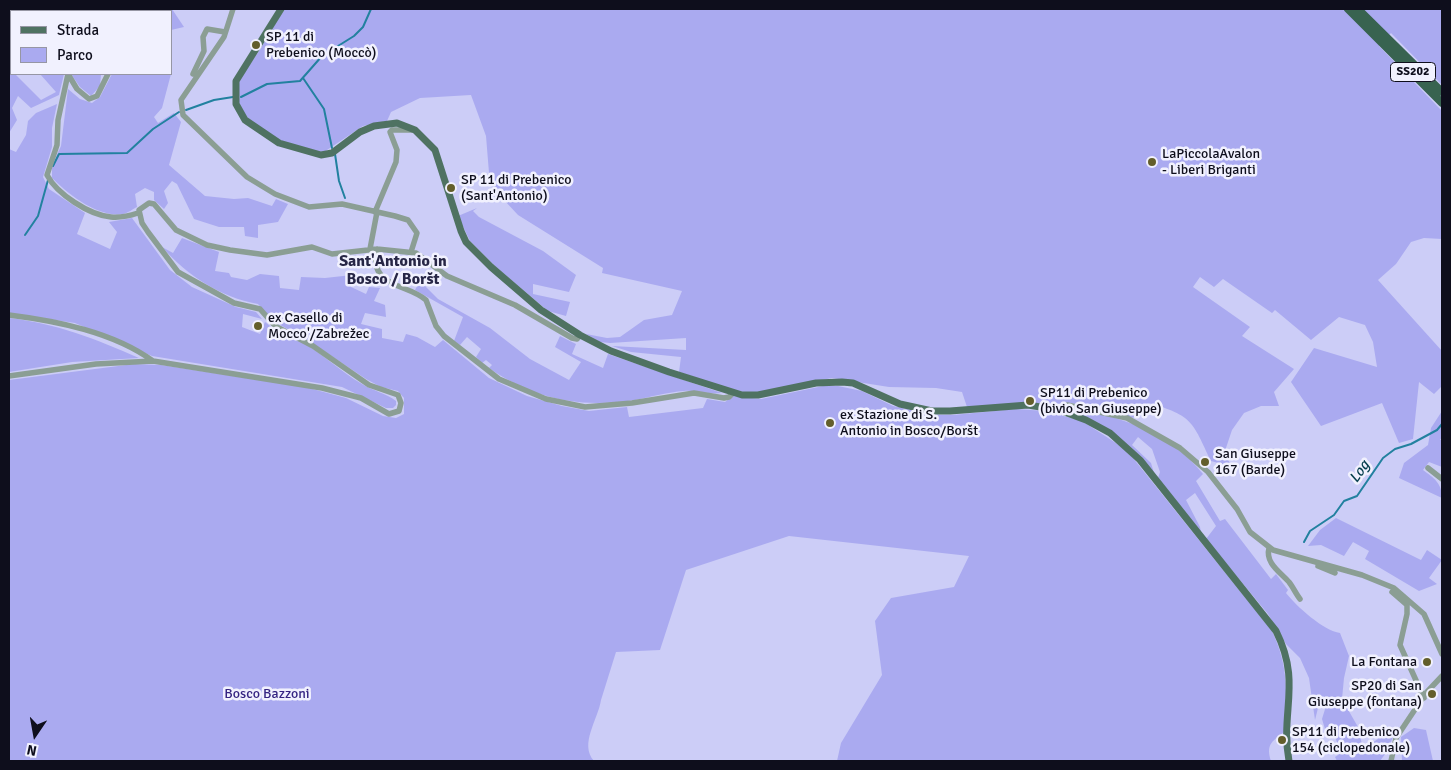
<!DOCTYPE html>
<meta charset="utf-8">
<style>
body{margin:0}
#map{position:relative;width:1451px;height:770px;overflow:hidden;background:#cccdf7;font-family:Signika,sans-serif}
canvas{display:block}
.frame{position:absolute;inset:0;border:10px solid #0e0e1c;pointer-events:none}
.legend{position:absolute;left:10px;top:10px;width:162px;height:65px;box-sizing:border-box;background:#f1f1fe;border:1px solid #9696a4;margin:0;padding:6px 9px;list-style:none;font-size:15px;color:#0e0e1c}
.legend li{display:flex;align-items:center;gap:10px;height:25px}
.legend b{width:25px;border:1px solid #9696a4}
.north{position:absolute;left:10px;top:710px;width:50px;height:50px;-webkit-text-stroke:4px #f1f1fe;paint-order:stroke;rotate:192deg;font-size:14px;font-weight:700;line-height:20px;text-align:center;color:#0e0e1c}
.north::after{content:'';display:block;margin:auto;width:18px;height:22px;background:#0e0e1c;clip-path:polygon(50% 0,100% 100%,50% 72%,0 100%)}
</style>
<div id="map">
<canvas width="1451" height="770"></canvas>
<div class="frame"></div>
<ul class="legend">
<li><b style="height:6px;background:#4f7262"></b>Strada</li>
<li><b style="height:14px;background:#aaaaf0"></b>Parco</li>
</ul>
<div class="north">N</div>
</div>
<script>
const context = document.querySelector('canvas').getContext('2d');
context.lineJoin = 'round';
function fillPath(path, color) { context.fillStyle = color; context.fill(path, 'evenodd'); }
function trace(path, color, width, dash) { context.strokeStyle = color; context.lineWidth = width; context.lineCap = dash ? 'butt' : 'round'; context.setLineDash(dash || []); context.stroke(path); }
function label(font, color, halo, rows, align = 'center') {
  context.font = font + ' Signika,sans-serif'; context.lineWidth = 5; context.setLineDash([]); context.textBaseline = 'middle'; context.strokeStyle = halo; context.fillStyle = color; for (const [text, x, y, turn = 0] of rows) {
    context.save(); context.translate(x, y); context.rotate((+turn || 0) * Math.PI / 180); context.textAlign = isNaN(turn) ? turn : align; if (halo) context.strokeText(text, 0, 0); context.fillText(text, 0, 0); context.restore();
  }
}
fillPath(new Path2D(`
 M19 9H172L184 27 171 30V11H21Z
 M285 9H1442V85L1391 33 1379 46 1442 111V239L1424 238 1411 242 1396 264 1378 280 1442 351V386L1434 394 1419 382 1413 439 1399 443 1382 403 1321 426 1291 382 1314 348 1377 367 1373 342 1365 325 1339 317 1311 340 1275 310 1272 313 1223 279 1214 287 1200 277 1193 287 1250 327 1242 336 1294 369 1274 392 1279 406H1261L1244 413 1232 430 1226 448 1230 466 1211 461C1192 421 1193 416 1149 403L1133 418C1112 408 1071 400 1048 405L967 407 962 392 936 388 889 387 832 378 761 392 743 393 679 372 681 357 631 352 612 346 686 350V338L610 343 600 342 586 334 607 338 620 337 644 320 672 315 682 291 602 273 603 268 518 215 490 185 486 136 471 95 420 98 391 112 387 121 363 126 324 152C295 151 226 123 238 83 242 73 253 61 259 51 268 37 275 22 285 9Z
 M9 60 11 61V74H15L41 100 56 92 40 74H64L59 95 31 108 18 96 12 108 17 120 9 133Z
 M71 74H101L100 86 91 96 80 87Z
 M112 74H171L162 108 154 117 158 123 174 113 181 122 169 165 205 196 234 199 248 198 272 206 276 199 288 204 278 222 258 225V238L245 236 244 227H219L194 219 177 184 172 181 164 191 168 203 164 209 154 200V192L145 188 135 194 137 207C133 209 128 213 123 214 98 218 68 194 52 178V165L61 146 68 89 80 99 92 103 100 97Z
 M57 104 52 128V147L43 177 49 189 85 213 77 234 110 249 117 232 109 222 132 218 170 270 192 287 236 307 256 312 262 319 243 314 242 327 260 334 265 322C277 332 289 335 302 342 323 354 341 372 362 384 373 391 386 393 396 401V405L393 408H386L342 387 152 356 75 323 9 313V149L16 152 26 135 28 121 36 113Z
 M477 208 473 211 479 217 543 251 576 275 569 292 533 284V294L570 302 566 316 548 311 496 267 470 241 458 216Z
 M182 238 219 252 215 271 229 273 231 277 247 280 260 274 279 276 280 288 299 290 301 277 325 278 352 275 351 287 366 294 369 287 380 288 374 301 385 305 386 317 365 313 361 324 382 329V338L403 342 406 334 417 337 435 347 443 340 489 378 527 396 562 406 589 411 627 407 629 417 703 408 707 399 725 402 733 396 761 399 823 386H838L862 391 893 406 932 415H953L1016 409 1045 411 1082 421 1119 445 1133 458 1272 631C1289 667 1287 694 1284 732 1271 742 1266 745 1271 761H837L841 743 882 675 875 621 891 598 954 587 969 556 789 536 686 570 660 650 616 652 601 700C598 720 579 744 594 761H9V380L134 364 161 365 305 387 346 398 383 416 396 418 404 414V398L398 391 381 387 366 379 306 339 271 320 258 304C220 297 188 276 162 247L173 253Z
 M420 281 438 299 490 328 530 359 569 380 581 362 555 347 560 336 576 344 572 354 603 368 608 354 722 393C709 395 697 390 684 391 668 392 651 397 635 400 580 408 535 400 489 368L492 365 486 360 482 363 476 357 481 349 467 337 460 345 454 341 463 317 415 290Z
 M9 318C55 323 96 339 139 358L72 362 9 372Z
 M1069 410C1117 413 1172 434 1203 474L1196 481 1220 521 1225 519 1271 579 1276 574 1288 590 1286 593C1296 606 1324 631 1340 633L1349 656 1344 678 1342 699 1358 727 1364 753 1372 743 1397 726 1388 750 1380 761H1337L1335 757 1341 753 1334 734 1327 736 1322 719 1326 706 1319 704 1315 720 1309 678 1300 658 1286 644 1268 614 1206 539 1216 526 1195 493 1186 500 1200 527 1201 532 1158 478 1160 472 1152 449 1138 437 1132 445 1151 463 1154 473C1123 443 1110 425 1069 410Z
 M1442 411V437L1440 440H1442V467L1429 462 1423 470C1434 478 1442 483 1442 498L1399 478 1404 463 1428 445 1431 428Z
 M1336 518 1421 560 1427 550 1442 560 1429 578 1437 584 1419 591 1365 559 1369 551 1353 542 1344 556 1321 545 1308 546 1320 530Z
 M1414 728 1426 730 1433 761H1402L1401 737Z`), '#aaaaf0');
trace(new Path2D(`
 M303 78 324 109 332 148
 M241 97 267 84 300 81 322 56 354 36 363 27 371 9
 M186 110 214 100 233 97
 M335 154 339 181 345 198
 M53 166 59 154 127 153 153 129 179 112
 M25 235 38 216 48 180
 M1304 542 1310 531 1334 515 1344 501 1357 496 1383 458 1395 449 1411 444 1437 430 1442 424`), '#22819f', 2);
trace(new Path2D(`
 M233 9 224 37 181 100 183 115 247 177 275 194 309 207 342 204 395 216 408 220 417 233 411 252
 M108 74 97 96 89 99 77 89 68 74 58 120 57 145 47 175C57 194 89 215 111 217 121 218 129 216 138 213
 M193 74 204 51 203 37 207 29 225 32
 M375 212 396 162 397 150 390 132 392 130H414
 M370 249 377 212
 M377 249C368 288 407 283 426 300L436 326 444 336 499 379 546 399 585 407 632 403 694 393 724 398 729 397 733 393
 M9 315C57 321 113 332 153 361
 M9 376 96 364 153 361 322 388 361 398 389 414 399 411 401 403 398 395 369 385 313 346 275 326 260 309 234 303 178 272 148 232 142 223 139 210 149 203 154 204 176 230 207 245 230 250 267 255 312 247 332 254 377 249 416 253 447 276 515 305 572 338 577 339 580 335
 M1059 410 1067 405 1127 418 1180 448 1208 472 1237 509 1250 532 1273 550 1362 575 1394 588 1424 614 1442 654
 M1428 468 1442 479
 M1269 548C1265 563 1280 572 1289 582 1293 587 1296 594 1300 599
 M1318 566 1335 573
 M1392 592 1407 605V614L1400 645 1424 698
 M1391 761 1396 738 1426 693 1442 676`), '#8b9e94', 5.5);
trace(new Path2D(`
 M281 9 236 81V104L245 120 279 143 321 155 332 153 360 132 374 126 397 123 415 130 435 150 461 231 466 242 491 267 541 310 580 335 611 351 669 372 742 395H758L816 383 842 382 853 383 900 404 932 411H950L1028 405 1059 410 1086 420 1110 433 1140 460 1276 631C1302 683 1280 711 1289 761`), '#4f7262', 7);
trace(new Path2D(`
 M1348 9 1442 103
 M1358 9 1442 92`), '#386350', 8);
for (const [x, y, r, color] of [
 [256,45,5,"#635e2b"],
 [1152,162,5,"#635e2b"],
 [451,188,5,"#635e2b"],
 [258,326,5,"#635e2b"],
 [1030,401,5,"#635e2b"],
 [830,423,5,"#635e2b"],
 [1205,462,5,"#635e2b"],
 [1427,662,5,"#635e2b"],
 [1432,694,5,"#635e2b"],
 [1282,740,5,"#635e2b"]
]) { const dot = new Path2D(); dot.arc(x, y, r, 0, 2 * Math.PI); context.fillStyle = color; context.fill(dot); trace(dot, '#f1f1fe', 2); }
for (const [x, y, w] of [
 [1413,72,45]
]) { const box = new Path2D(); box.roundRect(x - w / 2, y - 9.5, w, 19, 4); context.fillStyle = '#f1f1fe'; context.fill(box); trace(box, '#0e0e1c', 1); }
label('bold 12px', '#0e0e1c', null, [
 ["SS202",1413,72]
]);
label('14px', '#0e0e1c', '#f1f1fe', [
 ["SP 11 di",266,37],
 ["Prebenico (Moccò)",266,53],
 ["LaPiccolaAvalon",1162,154],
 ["- Liberi Briganti",1162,170],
 ["SP 11 di Prebenico",461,180],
 ["(Sant'Antonio)",461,196],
 ["ex Casello di",268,318],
 ["Mocco'/Zabrežec",268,334],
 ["SP11 di Prebenico",1040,393],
 ["(bivio San Giuseppe)",1040,409],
 ["ex Stazione di S.",840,415],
 ["Antonio in Bosco/Boršt",840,431],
 ["San Giuseppe",1215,454],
 ["167 (Barde)",1215,470],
 ["La Fontana",1417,662,"right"],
 ["SP20 di San",1422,686,"right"],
 ["Giuseppe (fontana)",1422,702,"right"],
 ["SP11 di Prebenico",1292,732],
 ["154 (ciclopedonale)",1292,748]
], 'left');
label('14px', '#352482', '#f1f1fe', [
 ["Bosco Bazzoni",267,694]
]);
label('italic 15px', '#063e4e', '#f1f1fe', [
 ["Log",1360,472,-55]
]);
label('bold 16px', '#272646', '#f1f1fe', [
 ["Sant'Antonio in",393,262],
 ["Bosco / Boršt",393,280]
]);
</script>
